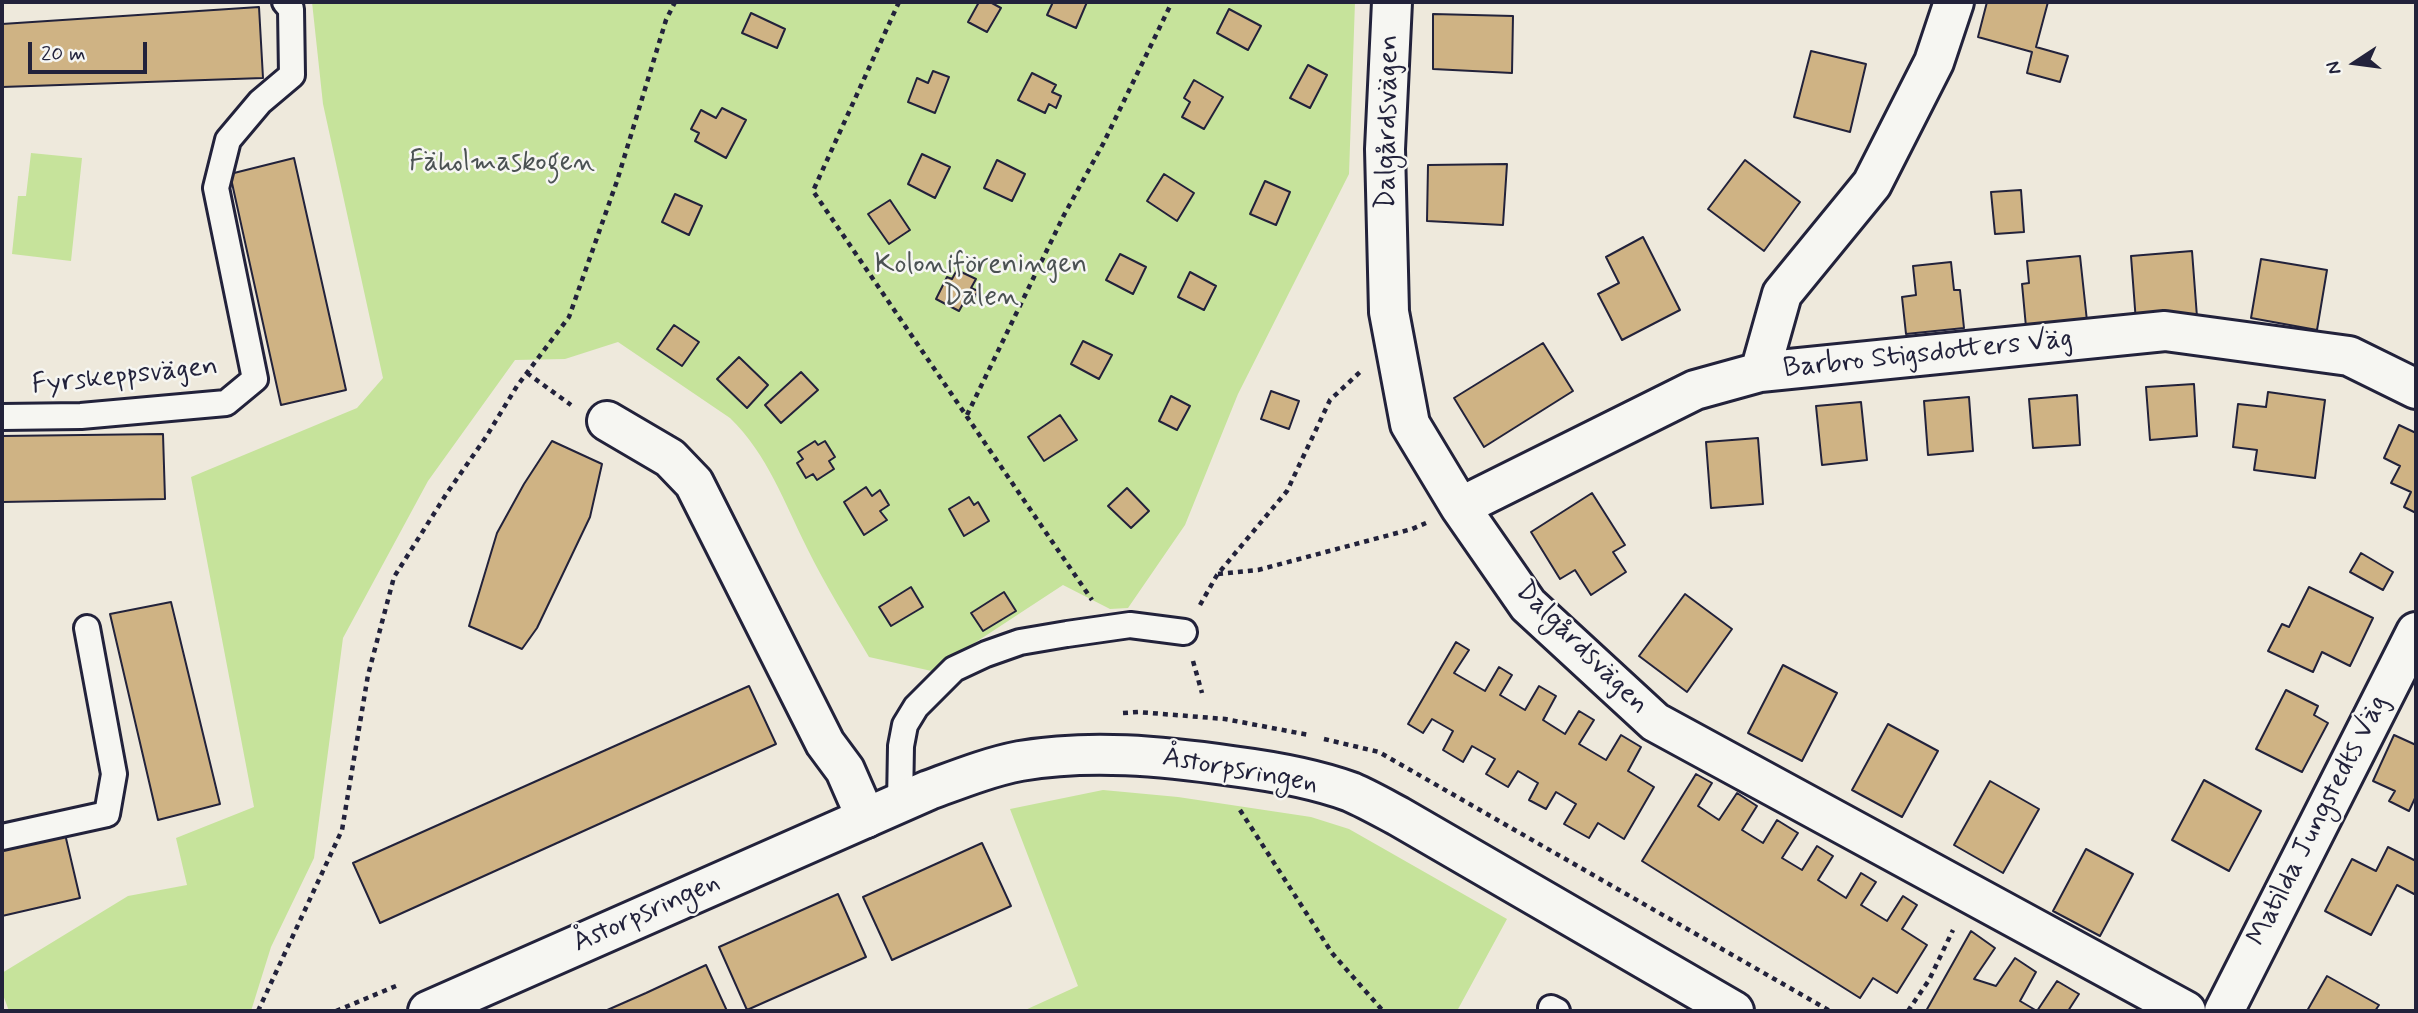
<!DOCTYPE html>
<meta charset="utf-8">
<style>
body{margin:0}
#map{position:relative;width:2418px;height:1013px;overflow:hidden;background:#eee9dc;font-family:Mynerve,sans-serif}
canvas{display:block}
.frame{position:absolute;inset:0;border:4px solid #22223b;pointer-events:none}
.north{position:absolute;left:2320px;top:28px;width:70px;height:70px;-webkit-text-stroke:5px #f6f6f2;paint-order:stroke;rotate:257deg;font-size:19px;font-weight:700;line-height:28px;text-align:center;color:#22223b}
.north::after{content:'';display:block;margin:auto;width:24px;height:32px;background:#22223b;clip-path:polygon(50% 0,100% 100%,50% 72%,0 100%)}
.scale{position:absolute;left:28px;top:42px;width:119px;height:32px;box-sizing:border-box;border:4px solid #22223b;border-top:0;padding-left:9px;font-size:21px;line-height:24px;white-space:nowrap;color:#22223b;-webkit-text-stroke:5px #f6f6f2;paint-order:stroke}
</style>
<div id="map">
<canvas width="2418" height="1013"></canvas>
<div class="frame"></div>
<div class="north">N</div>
<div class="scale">20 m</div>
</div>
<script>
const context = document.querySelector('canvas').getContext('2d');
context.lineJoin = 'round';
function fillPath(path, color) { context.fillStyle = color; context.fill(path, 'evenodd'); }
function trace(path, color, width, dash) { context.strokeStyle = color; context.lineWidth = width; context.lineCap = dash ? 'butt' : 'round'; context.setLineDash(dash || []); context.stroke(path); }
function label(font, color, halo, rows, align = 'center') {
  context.font = font + ' Mynerve,sans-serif'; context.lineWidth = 5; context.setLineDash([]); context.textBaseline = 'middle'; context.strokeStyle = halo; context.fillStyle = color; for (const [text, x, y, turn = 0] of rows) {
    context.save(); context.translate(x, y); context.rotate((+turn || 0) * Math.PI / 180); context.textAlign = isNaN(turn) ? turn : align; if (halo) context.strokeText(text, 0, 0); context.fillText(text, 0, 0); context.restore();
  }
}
fillPath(new Path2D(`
 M312 2H1355L1349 174 1238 394 1185 525 1128 608 1110 609 1063 585 976 642 936 672 869 657C848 621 825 585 807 548 784 502 768 455 730 418L618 342 565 359 515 360 428 481 343 638 314 858 271 947 251 1011H9L2 992V973L128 896 187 885 176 838 254 807 191 477 357 408 383 378 323 104Z
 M31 153 82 158 71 261 12 254 18 196H26Z
 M1103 790 1178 797 1311 817 1349 829 1507 919 1457 1011H1023L1078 986 1010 809Z`), '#c6e39b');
const building = new Path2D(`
 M979 2H990L1001 8 987 32 968 22Z
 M1053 2H1087L1076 28 1047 15Z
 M1987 2H2048L2036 47 2068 56 2060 82 2027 73 2032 52 1978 37Z
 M259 7 263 78 2 87V24Z
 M1229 9 1261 26 1248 50 1217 33Z
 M751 13 785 29 777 48 742 33Z
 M1433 14 1513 16 1512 73 1433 69Z
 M1811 51 1866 64 1850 132 1794 117Z
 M1308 65 1327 75 1310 108 1290 98Z
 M933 71 949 77 935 113 908 102 917 78 928 83Z
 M1032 73 1056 85 1052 92 1061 96 1056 108 1049 104 1045 113 1018 100Z
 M1194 80 1223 97 1204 129 1182 117 1190 102 1184 98Z
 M722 108 746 120 726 158 695 141 699 133 691 129 701 110 716 118Z
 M922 154 950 167 935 198 908 184Z
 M294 158 346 390 281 405 230 174Z
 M997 160 1025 174 1012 201 984 188Z
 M1745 160 1800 202 1764 251 1708 209Z
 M1507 164 1503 225 1427 221 1428 165Z
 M1164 174 1194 193 1177 221 1147 201Z
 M1265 181 1290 192 1276 225 1250 214Z
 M2021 190 2024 232 1995 234 1991 192Z
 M675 194 702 206 689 235 662 222Z
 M890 200 910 230 889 244 868 214Z
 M1643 237 1680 310 1622 340 1598 294 1619 283 1606 257Z
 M2192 251 2197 317 2136 322 2131 256Z
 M1120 254 1146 267 1133 294 1106 280Z
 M2080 256 2087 321 2026 327 2022 284 2029 283 2027 261Z
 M2261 259 2327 270 2317 330 2251 318Z
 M1951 262 1954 290H1960L1964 328 1906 334 1902 297 1916 295 1913 266Z
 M957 270 976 279 971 288 978 291 970 305 964 302 959 311 936 299 947 277 952 279Z
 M1190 272 1216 286 1204 310 1178 297Z
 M674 325 699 342 682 366 657 349Z
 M1083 341 1112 355 1099 379 1071 364Z
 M1543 343 1573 391 1484 447 1454 398Z
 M739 357 768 385 747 408 717 379Z
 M801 372 818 390 781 423 765 405Z
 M2194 384 2197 436 2150 440 2146 387Z
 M1271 391 1299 401 1289 429 1261 419Z
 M2268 392 2325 400 2315 478 2254 470 2257 450 2233 447 2238 404 2266 407Z
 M2077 395 2080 445 2033 448 2029 399Z
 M1171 396 1190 406 1177 430 1159 421Z
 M1969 397 1973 451 1928 455 1924 401Z
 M1861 402 1867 460 1822 465 1816 406Z
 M1060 415 1077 440 1044 461 1028 437Z
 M2399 425 2416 433V513L2404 507 2411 492 2391 483 2400 466 2384 458Z
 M163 434 165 499 2 502V436Z
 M1758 438 1763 504 1711 508 1706 442Z
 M552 441 602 464 590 517 537 628 522 649 469 626 497 533 524 484Z
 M815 441 818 445 825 441 835 457 829 461 834 469 817 480 813 474 806 478 797 463 803 459 798 452Z
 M866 487 872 496 880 490 889 505 880 511 887 520 864 535 844 502Z
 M1127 488 1149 511 1131 528 1108 506Z
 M1592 493 1625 545 1613 552 1626 572 1591 595 1575 570 1560 579 1531 532Z
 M969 497 974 505 978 502 989 521 964 536 949 509Z
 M2361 553 2393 572 2383 590 2350 572Z
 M911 587 923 607 891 626 879 607Z
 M2309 587 2373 618 2350 666 2322 652 2313 672 2268 651 2282 624 2289 627Z
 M1004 592 1016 611 983 631 971 613Z
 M1685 594 1732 629 1687 692 1639 656Z
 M171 602 220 804 158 820 110 614Z
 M1456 642 1469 650 1454 673 1485 691 1499 667 1512 675 1500 695 1525 710 1539 686 1556 696 1543 720 1565 734 1579 711 1594 720 1579 744 1606 760 1621 735 1641 747 1628 771 1654 787 1624 839 1598 823 1589 838 1564 824 1576 804 1556 792 1546 809 1529 800 1538 783 1518 771 1508 787 1486 774 1495 759 1472 746 1463 762 1443 750 1453 731 1432 719 1423 733 1408 724Z
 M1783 665 1837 693 1802 761 1748 733Z
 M749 686 776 744 380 923 353 863Z
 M2286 690 2318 706 2314 715 2328 723 2302 772 2256 749Z
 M1888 724 1938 751 1902 817 1852 790Z
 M2394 735 2416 745V796L2409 811 2389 801 2395 791 2373 781Z
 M1696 774 1712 783 1698 806 1719 820 1737 793 1757 806 1742 830 1763 843 1777 820 1798 833 1782 858 1802 870 1817 846 1833 856 1818 880 1846 898 1861 873 1876 882 1861 905 1887 921 1903 896 1917 905 1902 929 1927 945 1897 993 1873 978 1860 998 1642 861Z
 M2204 780 2261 811 2229 871 2172 840Z
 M1990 781 2039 809 2003 873 1954 845Z
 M65 834 80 898 2 916V848Z
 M982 843 1011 906 892 960 863 897Z
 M2388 847 2416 861V895L2397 885 2371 935 2325 911 2352 859 2376 871Z
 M2086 849 2133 874 2100 936 2053 911Z
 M838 894 866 957 747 1010 719 947Z
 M1971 931 1995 948 1974 979 1996 986 2015 958 2036 972 2020 1001 2037 1011 2057 981 2079 994 2068 1011H1926Z
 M706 965 727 1011H605L646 993Z
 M2327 976 2379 1005 2375 1011H2307Z`);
fillPath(building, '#cfb384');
trace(building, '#22223b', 2);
const service = new Path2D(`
 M2 417 81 416 226 403 255 379 216 188 228 140 260 102 292 75 291 9 285 2
 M900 803 901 746 905 725 916 707 954 669 986 654 1020 642 1067 634 1130 625 1184 632
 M2 837 107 814 114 774 87 628
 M1551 1008 1557 1011`);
const minor = new Path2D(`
 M1392 2 1385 149 1389 312 1410 424 1460 507 1528 605 1655 722 2186 1011
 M1760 372 1782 294 1872 184 1934 62 1954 2
 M607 421 670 458 694 483 825 743 845 770 866 818
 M1460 507 1695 390 1760 372 2165 331 2349 356 2416 389
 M2224 1011 2416 632`);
const tertiary = new Path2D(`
 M428 1011 929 790C959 779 989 767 1020 761 1090 749 1162 756 1232 766 1271 771 1313 778 1351 792 1367 799 1383 808 1398 816L1734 1011`);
trace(service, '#22223b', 30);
trace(minor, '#22223b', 44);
trace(tertiary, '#22223b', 44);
trace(new Path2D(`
 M899 2 813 191 1092 600
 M527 373 571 405
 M967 415 1064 215 1103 144 1172 2
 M1218 574 1258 570 1412 529 1426 523
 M1200 605 1217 575 1287 491 1330 400 1360 372
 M1193 661 1202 693
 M1123 713 1138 712 1225 719 1309 735
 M1324 739 1379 752 1830 1011
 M1240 810 1332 953 1383 1011
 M258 1011 342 830 368 675 394 577 447 493 486 437 517 386 569 317 617 181 666 20 675 2
 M336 1011 396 986
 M1908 1011 1929 980 1953 930`), '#22223b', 4.5, [5, 5]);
trace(service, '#f6f6f2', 24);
trace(minor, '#f6f6f2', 38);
trace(tertiary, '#f6f6f2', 38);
label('28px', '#22223b', '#f6f6f2', [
 ["Dalgårdsvägen",1389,122,-89],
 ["Barbro Stigsdotters Väg",1928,355,-6],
 ["Fyrskeppsvägen",125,377,-6],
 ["Dalgårdsvägen",1581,649,45],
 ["Åstorpsringen",1240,772,10],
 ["Matilda Jungstedts Väg",2319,821,-63],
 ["Åstorpsringen",647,914,-24]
]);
label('28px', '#4b5253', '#f6f6f2', [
 ["Fäholmaskogen",502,164],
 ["Koloniföreningen",981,266],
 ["Dalen",981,298]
]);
</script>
